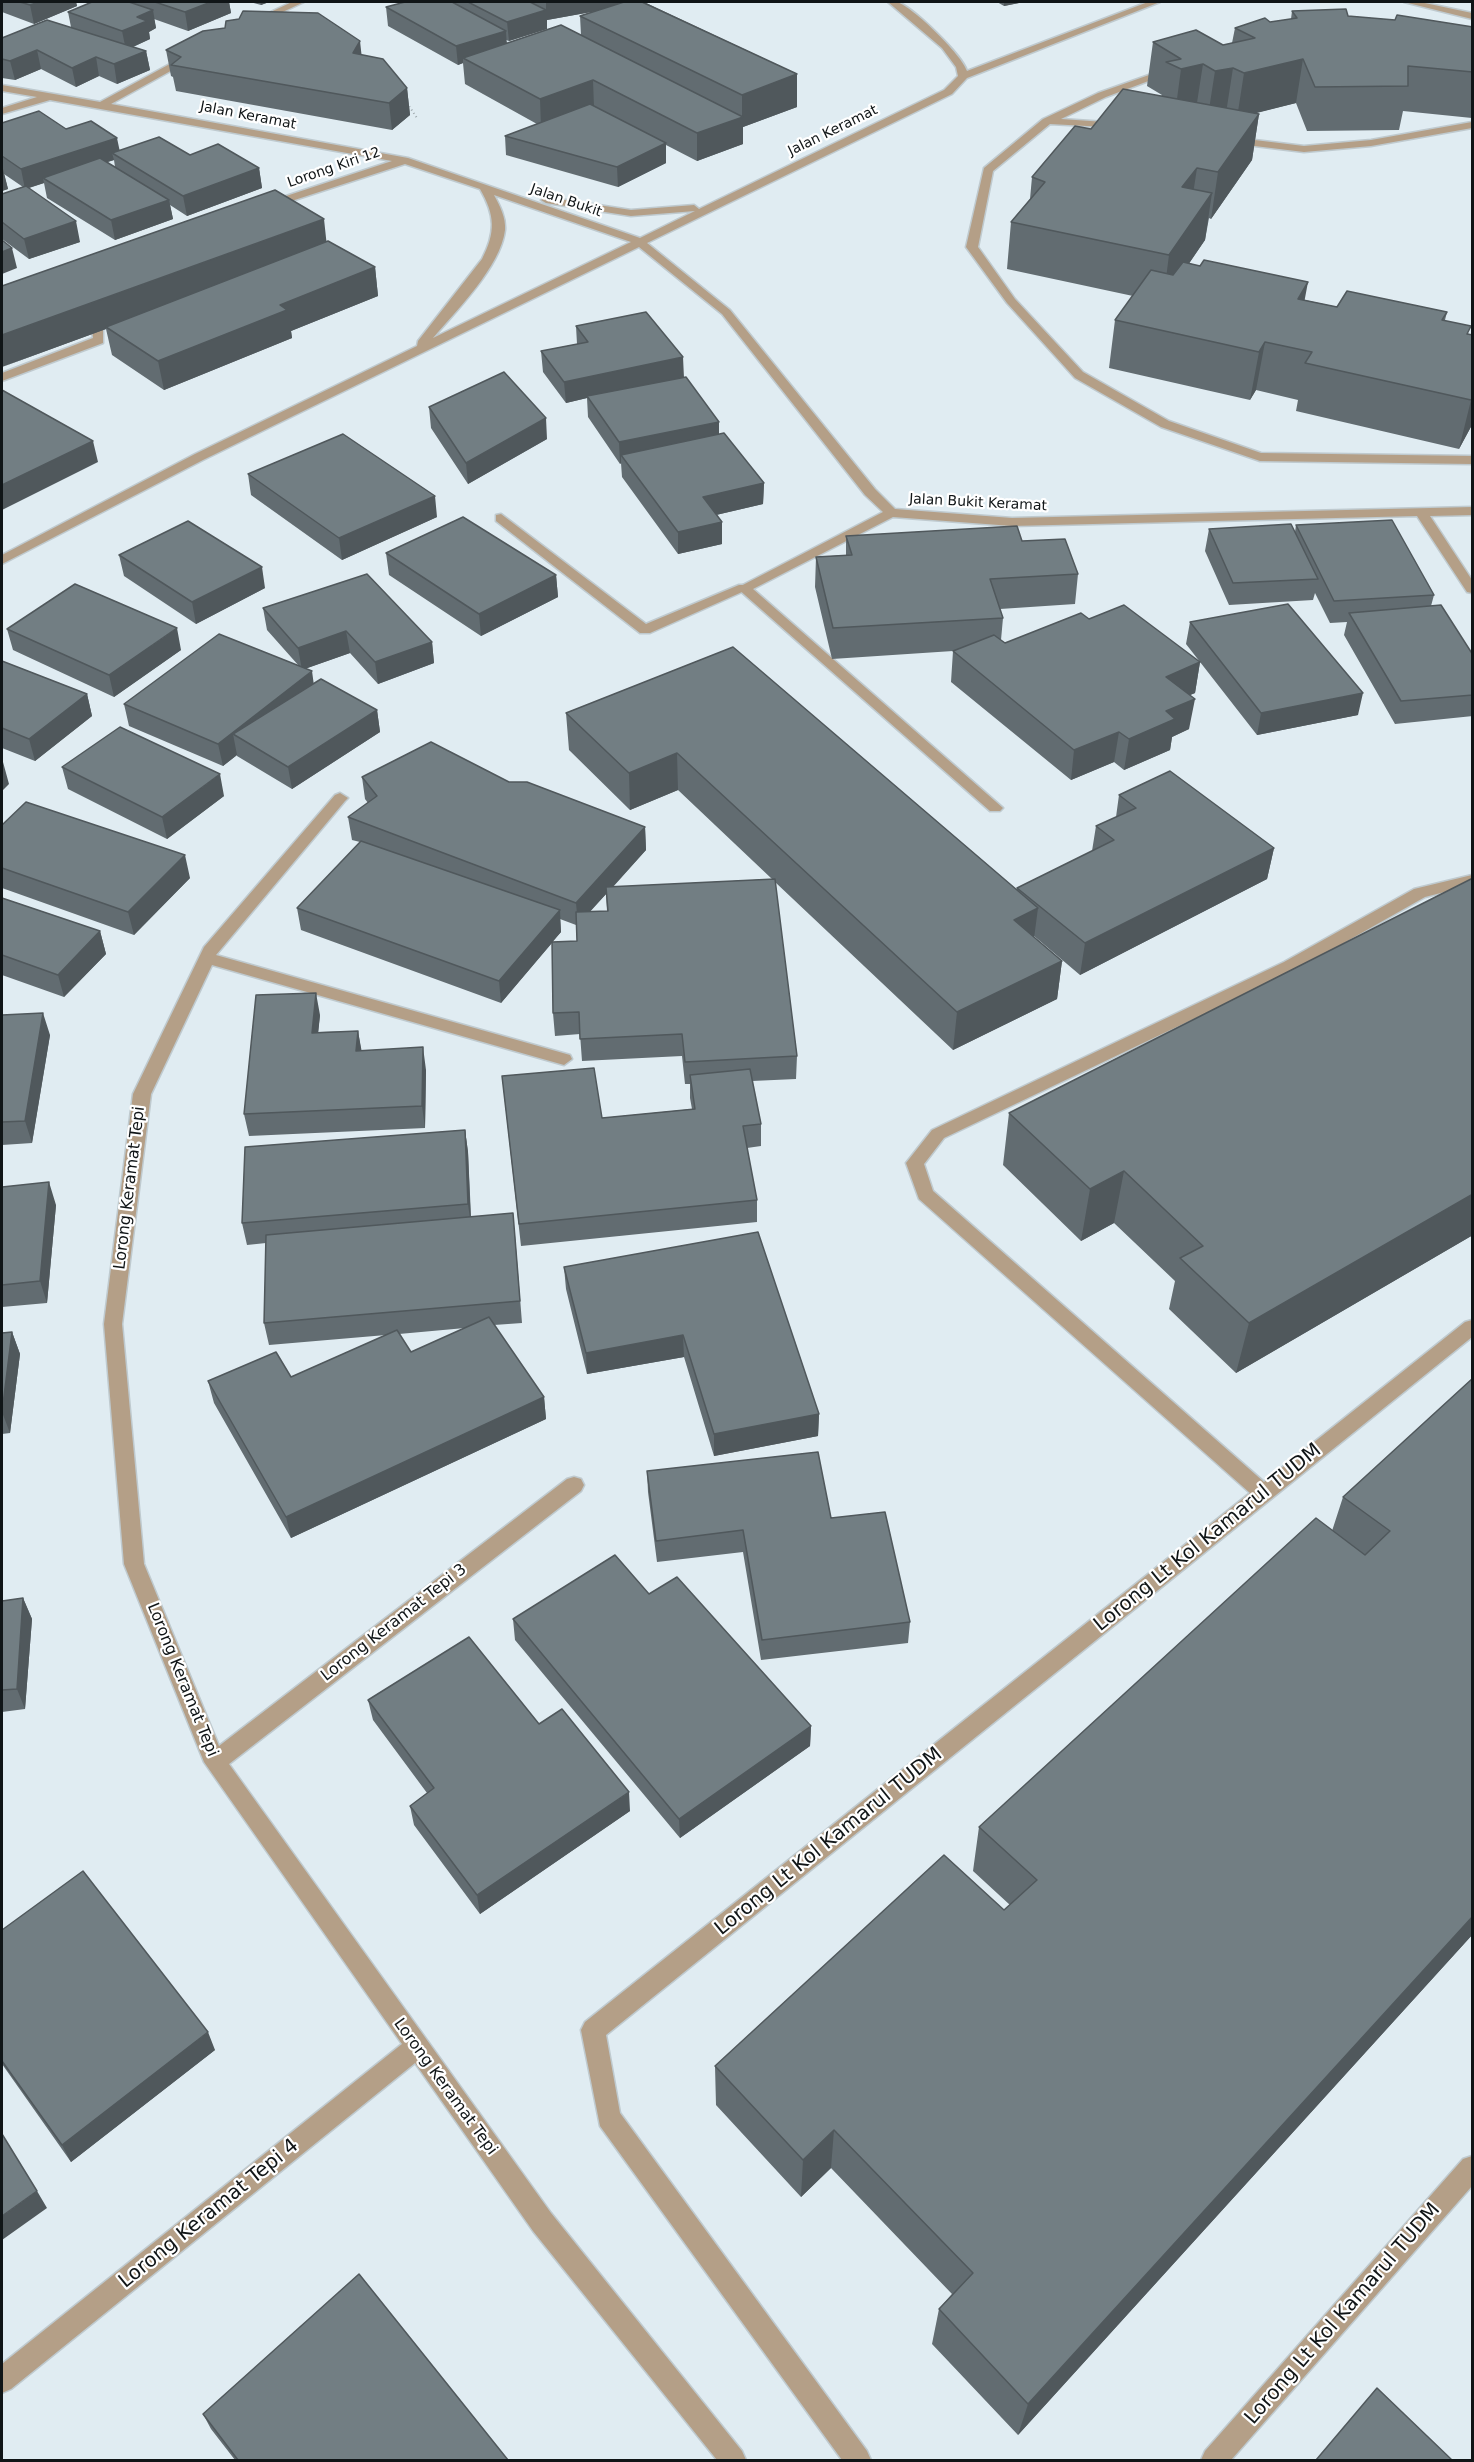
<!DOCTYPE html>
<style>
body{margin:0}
#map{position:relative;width:1474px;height:2462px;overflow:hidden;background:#e0ecf2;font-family:"DejaVu Sans",sans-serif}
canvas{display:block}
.frame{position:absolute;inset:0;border:3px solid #101517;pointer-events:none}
</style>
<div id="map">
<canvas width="1474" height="2462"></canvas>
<div class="frame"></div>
</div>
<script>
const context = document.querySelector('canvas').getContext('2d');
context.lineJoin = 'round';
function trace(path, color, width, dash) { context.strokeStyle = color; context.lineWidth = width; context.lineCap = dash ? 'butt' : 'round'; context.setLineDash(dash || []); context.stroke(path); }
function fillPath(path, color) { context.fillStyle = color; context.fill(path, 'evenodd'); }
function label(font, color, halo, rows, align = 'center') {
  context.font = font + ' "DejaVu Sans",sans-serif'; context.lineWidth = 4.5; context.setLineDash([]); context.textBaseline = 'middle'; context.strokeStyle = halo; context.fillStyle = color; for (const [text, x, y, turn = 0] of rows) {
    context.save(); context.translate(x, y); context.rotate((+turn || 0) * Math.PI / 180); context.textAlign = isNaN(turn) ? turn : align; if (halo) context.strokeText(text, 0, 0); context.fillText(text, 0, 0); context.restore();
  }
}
const lane = new Path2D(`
 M1166 69 1175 71 1106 97 1061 119 1120 123 1125 126 1124 128 1050 124 993 171 978 247 1015 299 1083 372 1169 421 1261 453 1472 456V464L1260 461 1161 427 1075 378 1007 303 966 247 984 168 1043 119 1098 93Z
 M1472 122V128L1371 146 1304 152 1230 143 1225 140 1230 137 1304 146 1371 140Z
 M89 310 103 318V343L2 381V373L93 338 91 320 83 314Z
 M501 514 646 624 739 585H749L751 588 650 633H640L496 521V515Z`);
const street = new Path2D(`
 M292 2H304L257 24 249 22Z
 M888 2C891 2 894 1 897 2 913 7 962 55 967 71L1148 2H1160L967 78 952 94 647 243 730 310 875 489 895 509 1012 518 1472 507V515L1430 516 1472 580V593L1467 592 1417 516 1012 526 893 517 753 589 1003 808 1000 811H990L737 588 883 512 865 495 722 314 639 247 203 460 2 564V555L195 454 417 346 418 341 482 259C496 232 495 215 480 189L405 164 270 208H262V204L392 161 50 100 2 114V108L37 97 2 91V85L100 102 190 53 195 56 194 58 111 104 408 158 640 238 695 211 631 216 546 203 541 200 546 197 631 210 694 205 699 209 944 90 958 76 956 67 942 48ZM494 195 631 242 433 338C456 311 501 266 505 230 506 218 500 206 494 195Z
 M1404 2H1420L1472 13V19Z
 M340 793 348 798 345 801 216 955 570 1055 572 1059 564 1065 212 965 151 1094 122 1324 144 1564 219 1746 567 1479 574 1477 581 1479 584 1485 581 1491 229 1764 551 2213 742 2451 746 2460H717L533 2231 415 2063 11 2389 2 2393V2364L402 2044 204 1762 124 1564 104 1324 133 1094 204 947 335 795Z
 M1472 875V885L1425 897 1296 970 944 1138 924 1164 933 1191 1264 1482 1465 1322 1472 1320V1337L606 2035 620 2113 867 2451 871 2460H842L600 2126 581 2030 585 2022 1250 1493 919 1199 906 1163 932 1130 1284 962 1414 889Z
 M1472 2156V2186L1231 2460H1201L1205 2451 1463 2159Z`);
trace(lane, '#bfcacf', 3);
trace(street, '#bfcacf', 3);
trace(new Path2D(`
 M407 103 417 118`), '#9ca6ab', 2, [1, 3]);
fillPath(lane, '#b49f87');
fillPath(street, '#b49f87');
fillPath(new Path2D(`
 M2 2H76L77 6 34 24 2 12Z
 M92 2H229L231 13 188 31 154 19 156 28 149 32 150 39 133 47 146 51 150 70 117 84 99 76 76 87 41 69 15 80 2 78V38L71 27 68 12Z
 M250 2H269L261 5Z
 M405 2H647H644L797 74V107L743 127V144L697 161 666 145V163L618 187 506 155 505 136 537 124 465 84 463 63 458 65 388 26 386 7ZM596 11 580 16 581 35 507 43 506 40 509 41 547 29V20Z
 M997 2H1024L1004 6Z
 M1292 11 1473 27V116L1472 118 1403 111 1399 130 1307 131 1296 103 1255 113 1259 114 1252 160 1211 219 1209 218 1205 240 1189 263 1305 300 1337 307 1447 312 1445 320 1469 334 1473 335V423L1459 449 1296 411 1298 400 1256 390 1250 400 1109 368 1115 320 1133 296 1007 269 1011 222 1030 199 1032 177 1091 129 1161 96 1162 95 1147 86 1153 42 1223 45 1232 43 1235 28 1291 19Z
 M166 50 362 55 407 88 410 115 392 130 176 91 173 77 171 76Z
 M2 123 66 129 120 150 190 155 259 168 262 188 187 216 170 205 173 219 115 240 47 198 44 183 29 188 80 242 29 259 2 239V194L23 187 4 174 8 189 2 191ZM114 160 115 167 107 162Z
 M327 241 375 267 378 296 291 331 292 338 164 390 112 355 106 329 2 367Z
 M576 326 684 377 719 434 764 483 763 504 716 515 722 544 678 554 622 477 621 463 620 464 588 417 587 398 566 403 543 372 541 351 577 344Z
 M429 407 547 439 468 484 431 428Z
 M248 474 437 517 342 560 251 495Z
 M1296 525 1434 595 1431 606 1473 655V716L1395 724 1344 635 1347 622 1330 623 1315 593 1313 600 1229 605 1205 551 1209 529 1295 532Z
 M846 536 1022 541 1078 574 1075 604 1000 609 1003 618 1001 640 1005 643 1089 619 1200 662 1195 693 1190 695 1189 729 1172 737 1170 750 1124 770 1114 762 1071 780 951 682 953 651 832 659 815 587 816 557 846 555Z
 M386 553 556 575 558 597 481 636 389 575Z
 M119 555 265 588 196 624 124 576Z
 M263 608 432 642 434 663 378 684 350 653 304 669 314 684 377 710 380 732 292 789 237 756V755L223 766 129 726 124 704 299 666 267 630Z
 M1190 622 1358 715 1257 735 1186 644Z
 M7 629 181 650 114 697 13 650Z
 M733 647 1017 890V888L1092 851 1096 826 1116 817 1119 795 1274 848 1267 879 1080 975 1034 936V937L1062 961 1057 999 953 1050 775 882 797 1056 796 1079 752 1081 761 1124V1146L747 1148 757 1200V1222L521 1246 502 1076 602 1118 692 1109 690 1098V1084H685L682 1056 582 1061 580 1034 555 1036 553 1013 552 943 501 1003 301 930 297 908 360 842 352 840 348 817 368 803 365 799 362 777 509 782 645 827 646 850 613 887 772 879 678 790 630 810 569 750 566 713ZM606 894 607 911H590ZM560 919 576 925 577 941 552 942 561 932Z
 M2 661 87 694 92 716 35 761 2 748Z
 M62 767 224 796 167 839 68 789Z
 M2 825 190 878 134 935 2 888Z
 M1473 878V1235L1236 1373 1169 1309 1175 1281 1114 1223 1081 1241 1003 1165 1009 1113Z
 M2 898 100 931 106 954 64 997 2 975Z
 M2 1015 50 1035 32 1143 2 1145Z
 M320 1015 318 1032 358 1031 361 1050 426 1070 425 1128 249 1136 244 1114Z
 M465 1130 468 1152 471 1216 515 1235 522 1323 494 1325 544 1397 546 1419 291 1538 214 1403 208 1381 291 1377 386 1335 269 1345 264 1323 266 1243 247 1245 242 1223ZM465 1328 411 1352 399 1334Z
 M2 1187 56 1205 47 1303 2 1307Z
 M564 1267 819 1414 818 1436 714 1456 684 1357 587 1374 566 1289Z
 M12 1332 20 1354 10 1433 2 1434V1333Z
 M1473 1378V1934L1018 2435 932 2344 939 2309 952 2294 831 2168 801 2197 716 2105 715 2066 1004 1910 1010 1905 973 1871 979 1827 1332 1531 1343 1497Z
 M647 1471 831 1518 910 1622 908 1643 761 1660 743 1552 657 1562 648 1492Z
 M649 1594 811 1726 810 1746 680 1838 515 1640 513 1619Z
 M23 1598 32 1619 25 1709 2 1712V1601Z
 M368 1700 539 1724 630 1811 480 1914 414 1825 410 1806 427 1793 373 1720Z
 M2 1930 215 2050 71 2162 2 2064Z
 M203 2414 508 2460H235L211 2429Z`), '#626c71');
fillPath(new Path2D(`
 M39 2H76L77 6 34 24 30 5Z
 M211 2H229L231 13 188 31 185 12Z
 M260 2H269L261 5Z
 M546 2H647L547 20V29L509 41 507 22 546 10Z
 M1004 2H1024L1004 6Z
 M153 10 156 28 149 32 150 39 126 50 122 31 137 17Z
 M506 31 507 49 463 58V63L458 65 456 46Z
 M360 41 363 68 353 53Z
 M37 50 41 69 15 80 10 61Z
 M146 51 150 70 117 84 114 64Z
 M96 57 99 76 76 87 72 68Z
 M1303 59 1296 103 1237 118 1244 73Z
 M1203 64 1196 109 1175 114 1181 69Z
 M1233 68 1226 113 1208 116 1215 71Z
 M797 74V107L743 127V144L697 161V133L742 117V95Z
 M593 80 594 107 541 126 540 99Z
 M407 88 410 115 392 130 389 103Z
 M1259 114 1252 160 1211 219 1218 172Z
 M117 138 121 157 112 153 114 160 48 181 43 178 44 183 25 189 21 169Z
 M666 143V163L618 187 617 167Z
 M259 168 262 188 187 216 183 196Z
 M1197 168 1190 214 1182 187Z
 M3 169 8 189 2 191V170Z
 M1212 193 1205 240 1163 302 1169 255Z
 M169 200 173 219 115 240 111 220Z
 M324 219 327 247 106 327V329L2 367V335Z
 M76 221 80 242 29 259 24 239Z
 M12 248 17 268 2 274V252Z
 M375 267 378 296 291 331 292 338 164 390 158 361 280 305Z
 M1308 282 1299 330 1298 299Z
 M1265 342 1256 390 1250 400 1259 352Z
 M683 357 684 378 587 396V398L566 403 564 382Z
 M1473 397V423L1459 449 1471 400Z
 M546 418 547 439 468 484 466 463Z
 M719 422V443L621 455V463L620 464 619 442Z
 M93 441 98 462 2 510V485Z
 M764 483 763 504 703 518V497Z
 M435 496 437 517 342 560 339 538Z
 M722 522V544L678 554V532Z
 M262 567 265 588 196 624 192 602Z
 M556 575 558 597 481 636 479 614Z
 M177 628 181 650 114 697 109 675Z
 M346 631 350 653 302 670 298 648Z
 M432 642 434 663 378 684 375 662Z
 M1200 662 1195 693 1161 707 1166 677Z
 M312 671 315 693 233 734 237 755 223 766 218 744Z
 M1363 693 1358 715 1257 735 1261 713Z
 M87 694 92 716 35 761 29 739Z
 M1195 699 1189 729 1172 737 1170 750 1124 770 1129 739 1166 711Z
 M377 710 380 732 292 789 288 767Z
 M1119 732 1114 762 1071 780 1074 750Z
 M677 753 678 790 630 810 629 773Z
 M3 762 9 784 2 791V763Z
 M220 774 224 796 167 839 162 817Z
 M645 827 646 850 578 925 576 903Z
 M1274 848 1267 879 1080 975 1085 943Z
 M185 855 190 878 134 935 128 912Z
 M1038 908 1033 946 1014 920Z
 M560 910 561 932 501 1003 499 981Z
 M100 931 106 954 64 997 58 975Z
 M1062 961 1057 999 953 1050 957 1012Z
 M316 993 320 1015 316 1055 312 1033Z
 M43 1013 50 1035 32 1143 25 1121Z
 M358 1031 362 1053 356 1051Z
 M423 1047 426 1070 425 1128 422 1106Z
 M465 1130 468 1152 471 1226 468 1204Z
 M1124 1171 1114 1223 1081 1241 1090 1189Z
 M49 1182 56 1205 47 1303 40 1281Z
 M1473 1194V1235L1236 1373 1249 1323Z
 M12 1332 20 1354 10 1433 2 1412Z
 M683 1335 684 1357 587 1374 586 1353Z
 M544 1397 546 1419 291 1538 286 1517Z
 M819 1414 818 1436 714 1456V1434Z
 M23 1598 32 1619 25 1709 17 1689Z
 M811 1726 810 1746 680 1838 679 1819Z
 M629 1792 630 1811 480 1914 477 1895Z
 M1473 1916V1934L1018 2435 1028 2404Z
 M208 2032 215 2050 71 2162 62 2145Z
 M834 2130 831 2168 801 2197 803 2160Z
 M37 2191 47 2208 2 2240V2216Z`), '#50585c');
const building = new Path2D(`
 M20 2H39L30 5Z
 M92 2H129L153 10 137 17 147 21 122 31 68 12Z
 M155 2H211L185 12Z
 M405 2H452L506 31 456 46 386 7Z
 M468 2H530L546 10 507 22Z
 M624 2H642L797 74 742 95 580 16Z
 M1346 9 1348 16 1395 20 1397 15 1473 27V72L1408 66V86L1315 87 1303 59 1244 73 1233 68 1215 71 1203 64 1181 69 1166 62 1181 59 1153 42 1196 30 1223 45 1255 38 1235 28 1265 18 1270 22 1297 18 1292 11Z
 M243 11 318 13 360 41 353 53 383 59 407 88 389 103 171 65 181 57 166 50 203 31 225 28 226 21 239 19Z
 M47 20 146 51 114 64 96 57 72 68 37 50 10 61 2 59V38Z
 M561 25 743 117 697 133 593 80 540 99 463 58Z
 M1123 89 1259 114 1218 172 1197 168 1182 187 1212 193 1169 255 1011 222 1045 182 1032 177 1075 126 1091 129Z
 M590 104 666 143 617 167 505 136Z
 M39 111 66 129 91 121 117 138 21 169 2 156V123Z
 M159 137 190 155 218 144 259 168 183 196 112 153Z
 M100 158 169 200 111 220 43 178Z
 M26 186 76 221 24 239 2 222V194Z
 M275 190 324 219 2 335V286Z
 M2 240 12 248 2 252Z
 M328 241 375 267 280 305 287 310 158 361 106 327Z
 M1204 260 1308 282 1298 299 1337 307 1347 291 1447 312 1442 320 1471 326 1467 334 1473 335V397L1471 400 1305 363 1312 352 1265 342 1259 352 1115 320 1151 270 1173 275 1183 262 1200 266Z
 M646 312 683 357 564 382 541 351 588 342 576 326Z
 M504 372 546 418 466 463 429 407Z
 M686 377 719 422 619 442 587 396Z
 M2 390 93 441 2 485Z
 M724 433 764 483 703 497 722 522 678 532 621 455Z
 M343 434 435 496 339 538 248 474Z
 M463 517 556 575 479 614 386 553Z
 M1392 520 1434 595 1334 601 1296 525Z
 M188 521 262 567 192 602 119 555Z
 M1291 524 1318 579 1233 583 1209 529Z
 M1017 526 1022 541 1065 539 1078 574 990 579 1003 618 833 628 816 557 852 555 846 536Z
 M367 574 432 642 375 662 346 631 298 648 263 608Z
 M75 584 177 628 109 675 7 629Z
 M1288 604 1363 693 1261 713 1190 622Z
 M1124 605 1200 662 1166 677 1195 699 1166 711 1175 719 1129 739 1119 732 1074 750 953 651 994 635 1005 643 1081 613 1089 619Z
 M1441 605 1473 655V695L1401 701 1349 613Z
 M219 634 312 671 218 744 124 704Z
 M733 647 1038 908 1014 920 1062 961 957 1012 677 753 629 773 566 713Z
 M2 661 87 694 29 739 2 728Z
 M321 679 377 710 288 767 233 734Z
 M120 727 220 774 162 817 62 767Z
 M431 742 509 782H527L645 827 576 903 348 817 377 796 362 777Z
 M1170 771 1274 848 1085 943 1017 888 1114 840 1096 826 1136 808 1119 795Z
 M26 802 185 855 128 912 2 868V825Z
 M361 841 560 910 499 981 297 908Z
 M1473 878V1194L1249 1323 1180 1258 1203 1246 1124 1171 1090 1189 1009 1113Z
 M775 879 797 1056 685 1062 682 1034 580 1039 579 1012 553 1013 552 942 577 941 576 912 608 911 606 887Z
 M2 898 100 931 58 975 2 955Z
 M316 993 312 1033 358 1031 356 1051 423 1047 422 1106 244 1114 256 995Z
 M43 1013 25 1121 2 1122V1015Z
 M594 1068 602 1118 695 1109 690 1075 750 1069 761 1124 743 1126 757 1200 519 1224 502 1076Z
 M465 1130 468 1204 242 1223 245 1147Z
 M49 1182 40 1281 2 1285V1187Z
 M513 1213 520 1301 264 1323 266 1235Z
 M758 1232 819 1414 714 1434 683 1335 586 1353 564 1267Z
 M489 1317 544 1397 286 1517 208 1381 276 1352 291 1377 397 1330 411 1352Z
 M12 1332 2 1412V1333Z
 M1473 1378V1916L1028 2404 939 2309 973 2273 834 2130 803 2160 715 2066 944 1855 1004 1910 1037 1880 979 1827 1316 1518 1365 1555 1390 1531 1343 1497Z
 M818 1452 831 1518 885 1512 910 1622 762 1640 743 1530 656 1541 647 1471Z
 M615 1555 649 1594 677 1577 811 1726 679 1819 513 1619Z
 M23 1598 17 1689 2 1690V1601Z
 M469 1637 539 1724 562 1709 629 1792 477 1895 410 1806 434 1788 368 1700Z
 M83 1871 208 2032 62 2145 2 2061V1930Z
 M2 2134 37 2191 2 2216Z
 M359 2274 508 2460H238L203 2414Z
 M1377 2388 1452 2460H1316Z`);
fillPath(building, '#727e83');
trace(building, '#50585c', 1.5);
label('14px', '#101517', '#fff', [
 ["Jalan Keramat",248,116,11],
 ["Jalan Keramat",833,131,-26],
 ["Lorong Kiri 12",334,168,-19],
 ["Jalan Bukit",566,201,19],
 ["Jalan Bukit Keramat",978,503,3]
]);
label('16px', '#101517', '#fff', [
 ["Lorong Keramat Tepi",130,1188,-83],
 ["Lorong Keramat Tepi 3",394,1623,-38],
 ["Lorong Keramat Tepi",182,1680,68],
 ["Lorong Keramat Tepi",445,2087,54]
]);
label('20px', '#101517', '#fff', [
 ["Lorong Lt Kol Kamarul TUDM",1208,1538,-39],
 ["Lorong Lt Kol Kamarul TUDM",829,1842,-39],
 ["Lorong Keramat Tepi 4",209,2214,-39],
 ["Lorong Lt Kol Kamarul TUDM",1343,2314,-49]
]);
</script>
